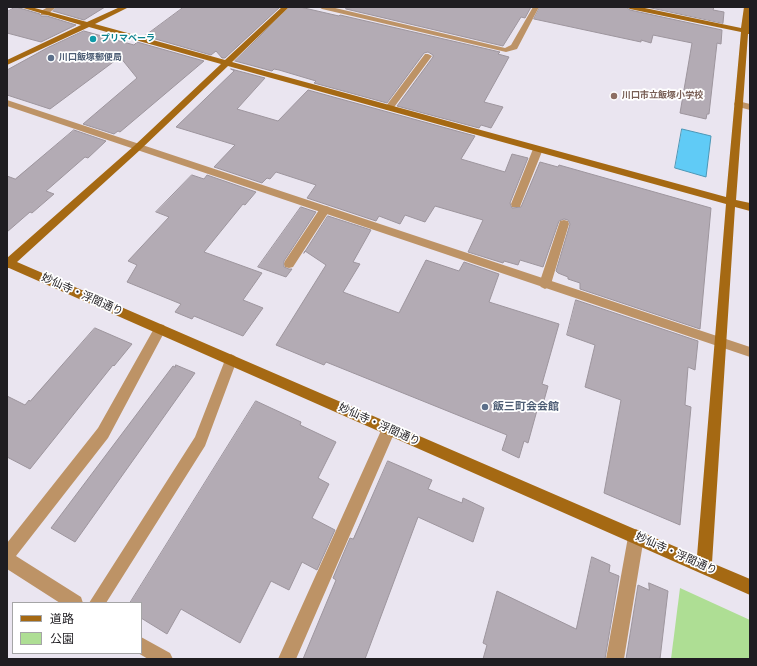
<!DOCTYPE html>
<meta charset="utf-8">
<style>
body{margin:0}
#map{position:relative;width:757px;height:666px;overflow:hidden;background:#eae5f0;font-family:Signika,"Noto Sans JP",sans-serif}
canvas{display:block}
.frame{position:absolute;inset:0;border:8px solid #1f1d21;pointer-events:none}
.legend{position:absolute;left:12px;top:602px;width:130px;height:52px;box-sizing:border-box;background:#fff;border:1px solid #a5a5a6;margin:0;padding:5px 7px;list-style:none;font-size:12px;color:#1f1d21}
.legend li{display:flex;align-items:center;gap:8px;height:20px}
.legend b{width:20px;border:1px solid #a5a5a6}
</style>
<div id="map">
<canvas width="757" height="666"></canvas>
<div class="frame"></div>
<ul class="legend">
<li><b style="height:5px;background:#a56913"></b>道路</li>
<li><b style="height:11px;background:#aede94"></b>公園</li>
</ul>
</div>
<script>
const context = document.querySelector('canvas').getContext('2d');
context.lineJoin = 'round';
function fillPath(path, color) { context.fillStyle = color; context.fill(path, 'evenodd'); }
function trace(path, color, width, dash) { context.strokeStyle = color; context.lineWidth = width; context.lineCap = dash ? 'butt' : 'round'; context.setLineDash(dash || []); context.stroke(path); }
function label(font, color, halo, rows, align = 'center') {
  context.font = font + ' Signika,"Noto Sans JP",sans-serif'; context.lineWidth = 3.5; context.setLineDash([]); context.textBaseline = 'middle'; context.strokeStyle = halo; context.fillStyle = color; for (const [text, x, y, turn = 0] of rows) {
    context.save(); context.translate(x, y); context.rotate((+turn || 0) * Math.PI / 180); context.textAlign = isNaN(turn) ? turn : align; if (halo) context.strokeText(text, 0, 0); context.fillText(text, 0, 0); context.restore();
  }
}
fillPath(new Path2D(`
 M680 588 750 620V659H671Z`), '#aede94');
const water = new Path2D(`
 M682 129 711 136 706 177 675 168Z`);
fillPath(water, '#60cbf6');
trace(water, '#4c97b6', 1);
const building = new Path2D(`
 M16 7 40 14 41 16H47L76 25 41 42 7 33V12Z
 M57 7H105L84 20 53 11Z
 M184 7H280L225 58H222L216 51 211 55 145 36Z
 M290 7H300L339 16 340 15 500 52 498 54 509 57 484 102 503 107 491 128 481 125 479 128 397 106 433 57V55L428 52 424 53 387 103 314 83 316 81 279 70 274 69 272 71 235 61Z
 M347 7H531L525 18 521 17 503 46 346 9Z
 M540 7H626L630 10 722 30 721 44 717 43 709 114H707L706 119 680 113 692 43 653 35 651 43 641 40V42L534 19Z
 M647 7H714L713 10 724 12 723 23Z
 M84 31 134 45 137 42 204 61 120 132 118 131 114 134 83 124 137 78 120 57 50 109 7 95V70L47 48Z
 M231 69 265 78 237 109 278 121 308 90 475 136 461 159 505 172 512 154 528 158 510 203 512 208 521 207 540 162 558 167 559 165 711 208 700 329 580 289V283L568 279V277L558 273 556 271 570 224 568 220 564 219 559 221 543 267 520 260 518 265 504 261 503 263 468 252 483 220 435 206 425 222 405 215 400 224 379 216 376 221 307 198 316 185 276 172 270 179 267 178 262 183 214 167 235 145 176 127 234 71Z
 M74 130 106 141 88 158 85 157 46 191 54 194 32 213 30 212 7 232V176L15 179Z
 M192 175 204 179 207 175 256 192 245 205 243 204 204 252 262 273 243 300 263 308 243 336 194 316 192 319 175 312 181 304 127 282 137 265 128 261 169 217 156 212Z
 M301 207 316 212 284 261V267L289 269H292L286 277 258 267Z
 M328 216 371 230 353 262 360 264 343 292 399 313 426 260 459 271 464 262 499 274 489 302 559 324 542 384 548 386 543 404 539 403 528 443 524 441 519 458 502 450 507 435 326 362 324 365 276 345 326 265 305 251 304 253Z
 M576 300 698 341 695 370 688 367 685 405 691 407 680 525 604 493 621 400 585 387 595 345 567 335Z
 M95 328 132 344 114 366 113 365 30 469 7 457V396L25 405 29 400 30 401Z
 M176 365 195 373 75 542 51 528 173 366 175 367Z
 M256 401 301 422 300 425 336 442 318 478 329 484 312 518 335 530 317 570 302 562 289 590 271 581 240 643 181 609 167 634 141 618V603H130Z
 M388 461 432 480 428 489 462 503 463 498 484 508 473 542 418 517 365 659H303L336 580 333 578 350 538 353 539Z
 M592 557 610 565 609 572 619 576 605 659H483L487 645 483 643 497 591 576 629Z
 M649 583 668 591 660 659H626L638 585 649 590Z`);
fillPath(building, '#b3abb4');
trace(building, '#9d959d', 1);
fillPath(new Path2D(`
 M425 54H428L432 56 392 110H386L385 108 386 106Z
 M538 146 543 149 521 204 520 207H512L511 204 533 149Z
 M325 206 329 207 330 210 293 267 289 268 285 267 284 264 285 261 321 207Z
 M564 220 568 221 569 224 551 284 549 287 545 289 541 287 539 284 560 221Z
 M636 529 641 532 644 537 624 659H606L628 537 631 532Z`), '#bd9366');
fillPath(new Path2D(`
 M48 7H56L47 15H41V11Z
 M319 7H331L505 48 511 45 533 7H539L517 49 506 52 322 9Z
 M7 100 750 347V357L7 106Z
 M738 101 750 104V110L735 106 734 104 735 102Z
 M160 324 164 325 166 329 108 438 16 556 81 597 83 603H60L7 569V543L98 428 156 325Z
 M231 354 235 356 237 360 205 446 106 603H89L195 437 225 360 227 356Z
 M389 422 394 424 396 429 296 659H278L384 424Z
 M141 637 170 653 173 659H148L138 653H141Z`), '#bd9366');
fillPath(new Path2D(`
 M20 7H31L87 22 120 7H129L95 24 225 60 282 7H289L232 62 726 197 741 32 630 9 627 7H640L741 28 744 7H750L749 29 750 30V34H748L736 200 750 203V211L735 207 712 563 750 579V595L9 268H7V258L134 146 221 64 89 27 7 65V60L81 25ZM228 66 726 204 697 556 17 262 140 150Z`), '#a56913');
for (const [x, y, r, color] of [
 [93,39,4,"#0f9aa8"],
 [51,58,4,"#5c6f8a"],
 [614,96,4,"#8d6e63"],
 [485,407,4,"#5c6f8a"]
]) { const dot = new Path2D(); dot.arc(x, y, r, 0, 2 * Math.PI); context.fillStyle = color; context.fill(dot); trace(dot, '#fff', 1.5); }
label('bold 9px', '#0d838f', '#fff', [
 ["プリマベーラ",101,39]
], 'left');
label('bold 9px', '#4e5e75', '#fff', [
 ["川口飯塚郵便局",59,58]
], 'left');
label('bold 9px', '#785e54', '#fff', [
 ["川口市立飯塚小学校",622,96]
], 'left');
label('11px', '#1f1d21', '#fff', [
 ["妙仙寺・浮間通り",82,295,24],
 ["妙仙寺・浮間通り",379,425,24],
 ["妙仙寺・浮間通り",676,554,24]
]);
label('bold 11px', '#4e5e75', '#fff', [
 ["飯三町会会館",493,407]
], 'left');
</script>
